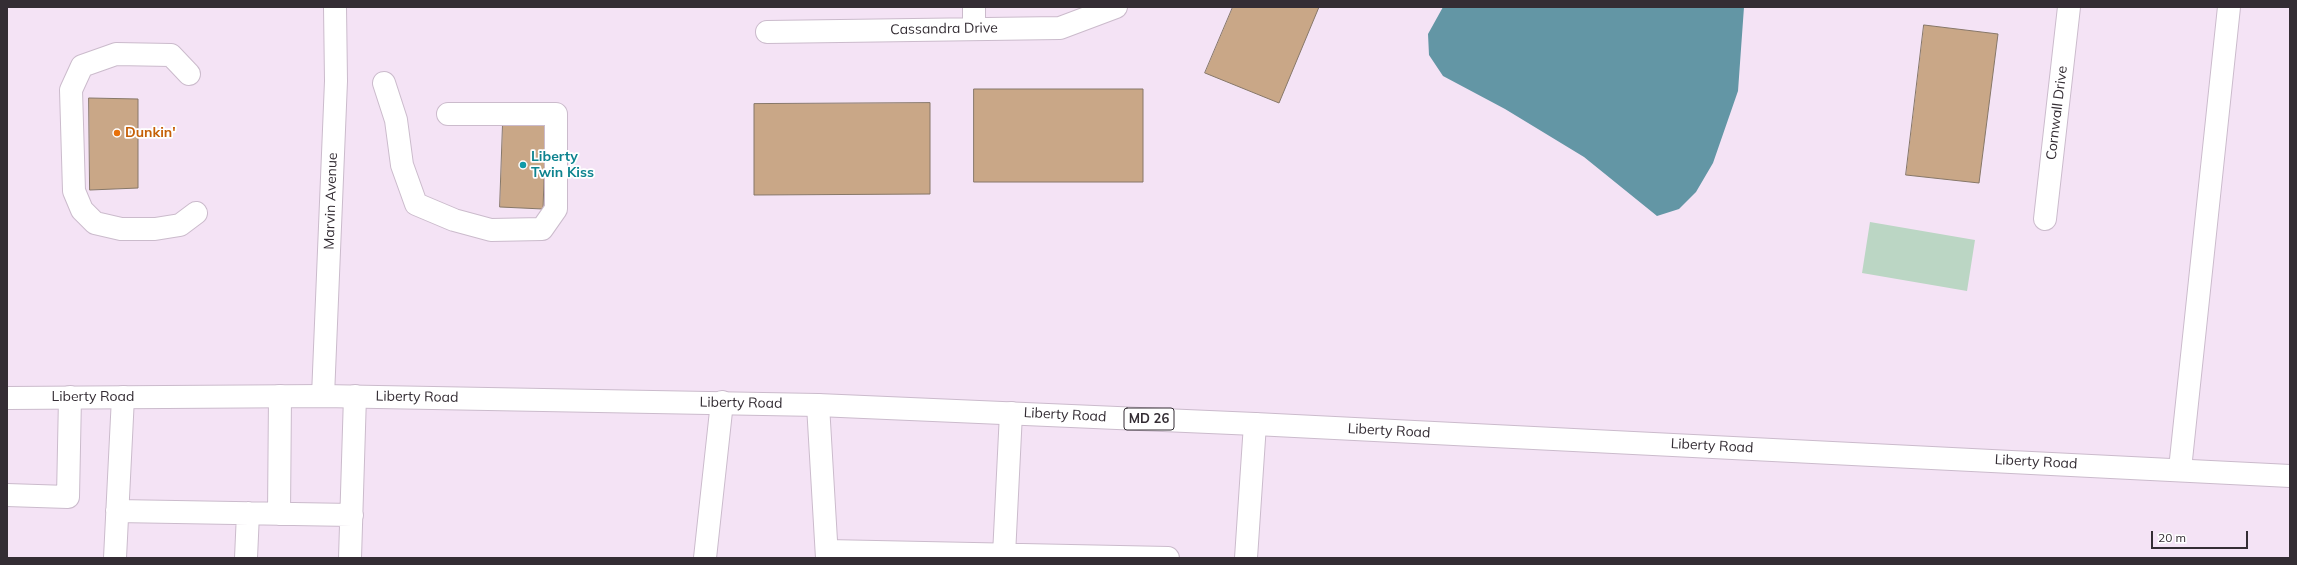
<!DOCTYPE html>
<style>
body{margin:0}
#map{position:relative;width:2297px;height:565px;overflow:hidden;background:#f4e3f5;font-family:Mulish,sans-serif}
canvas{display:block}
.frame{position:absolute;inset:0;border:8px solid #342d34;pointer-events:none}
.scale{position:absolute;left:2151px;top:531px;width:97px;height:18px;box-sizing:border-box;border:2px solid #342d34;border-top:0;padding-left:5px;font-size:12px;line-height:14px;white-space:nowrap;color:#342d34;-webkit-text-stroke:3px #fff;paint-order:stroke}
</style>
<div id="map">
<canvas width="2297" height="565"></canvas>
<div class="frame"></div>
<div class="scale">20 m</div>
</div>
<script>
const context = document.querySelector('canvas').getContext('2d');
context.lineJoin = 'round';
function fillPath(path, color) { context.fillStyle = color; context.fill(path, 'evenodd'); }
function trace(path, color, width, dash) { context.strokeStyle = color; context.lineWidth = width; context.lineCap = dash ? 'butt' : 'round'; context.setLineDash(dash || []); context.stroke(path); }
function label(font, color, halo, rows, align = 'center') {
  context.font = font + ' Mulish,sans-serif'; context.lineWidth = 3.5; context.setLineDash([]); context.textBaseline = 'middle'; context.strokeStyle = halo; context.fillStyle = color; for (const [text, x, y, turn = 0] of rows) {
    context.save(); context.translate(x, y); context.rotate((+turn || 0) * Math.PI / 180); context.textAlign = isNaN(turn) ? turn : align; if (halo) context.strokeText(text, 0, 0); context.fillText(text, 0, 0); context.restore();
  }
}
fillPath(new Path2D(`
 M1870 222 1975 240 1967 291 1862 273Z`), '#bbd6c4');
fillPath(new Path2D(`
 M1443 7H1744L1738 91 1713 163 1696 192 1679 209 1657 216 1584 157 1505 109 1443 76 1429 55 1428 34Z`), '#6396a5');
const building = new Path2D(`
 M1233 7H1319L1279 103 1205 73Z
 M1924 25 1998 34 1979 183 1906 175Z
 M974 89H1143V182H974Z
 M89 98 138 99V188L90 190Z
 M930 103V194L754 195V104Z
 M503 122 546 123 543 209 500 207Z`);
fillPath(building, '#c9a787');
trace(building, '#867768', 1);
const minor = new Path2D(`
 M974 29V7
 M767 32 1060 28 1116 7
 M189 74 171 55 116 54 82 66 71 90 74 191 82 210 95 223 121 229H155L180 225 196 213
 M384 83 396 120 402 165 416 204 454 220 491 230 542 229 556 209V114H448
 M2045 219 2069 7
 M323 396 336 81 335 7
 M818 405 827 558
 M2180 469 2229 7
 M7 495 68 497 70 397
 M117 511 352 515
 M279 514 280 396
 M827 551 1168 558
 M1004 555 1011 413
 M115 558 123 397
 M246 558 248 513
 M350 558 355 396
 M705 558 722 402
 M1246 558 1255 424`);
const major = new Path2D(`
 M7 398 323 396 818 405 1255 424 2290 476`);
trace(minor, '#cbbbcc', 24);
trace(major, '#cbbbcc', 24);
trace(minor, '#fff', 22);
trace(major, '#fff', 22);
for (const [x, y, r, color] of [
 [117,133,4,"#e8710a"],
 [523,165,4,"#0f9aa8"]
]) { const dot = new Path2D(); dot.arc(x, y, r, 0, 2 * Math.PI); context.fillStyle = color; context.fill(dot); trace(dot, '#fff', 1.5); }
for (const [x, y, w] of [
 [1149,419,50]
]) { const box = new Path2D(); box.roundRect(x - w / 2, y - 11, w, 22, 3); context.fillStyle = '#fff'; context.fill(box); trace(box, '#342d34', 1); }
label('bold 13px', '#342d34', null, [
 ["MD 26",1149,419]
]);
label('14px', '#342d34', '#fff', [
 ["Cassandra Drive",944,29,-1],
 ["Cornwall Drive",2057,113,-83],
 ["Marvin Avenue",331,201,-88],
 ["Liberty Road",93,397],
 ["Liberty Road",417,397,1],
 ["Liberty Road",741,403,1],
 ["Liberty Road",1065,415,3],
 ["Liberty Road",1389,431,3],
 ["Liberty Road",1712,446,3],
 ["Liberty Road",2036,462,3]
]);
label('bold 14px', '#c56008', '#fff', [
 ["Dunkin'",125,133]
], 'left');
label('bold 14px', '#0d838f', '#fff', [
 ["Liberty",531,157],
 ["Twin Kiss",531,173]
], 'left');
</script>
